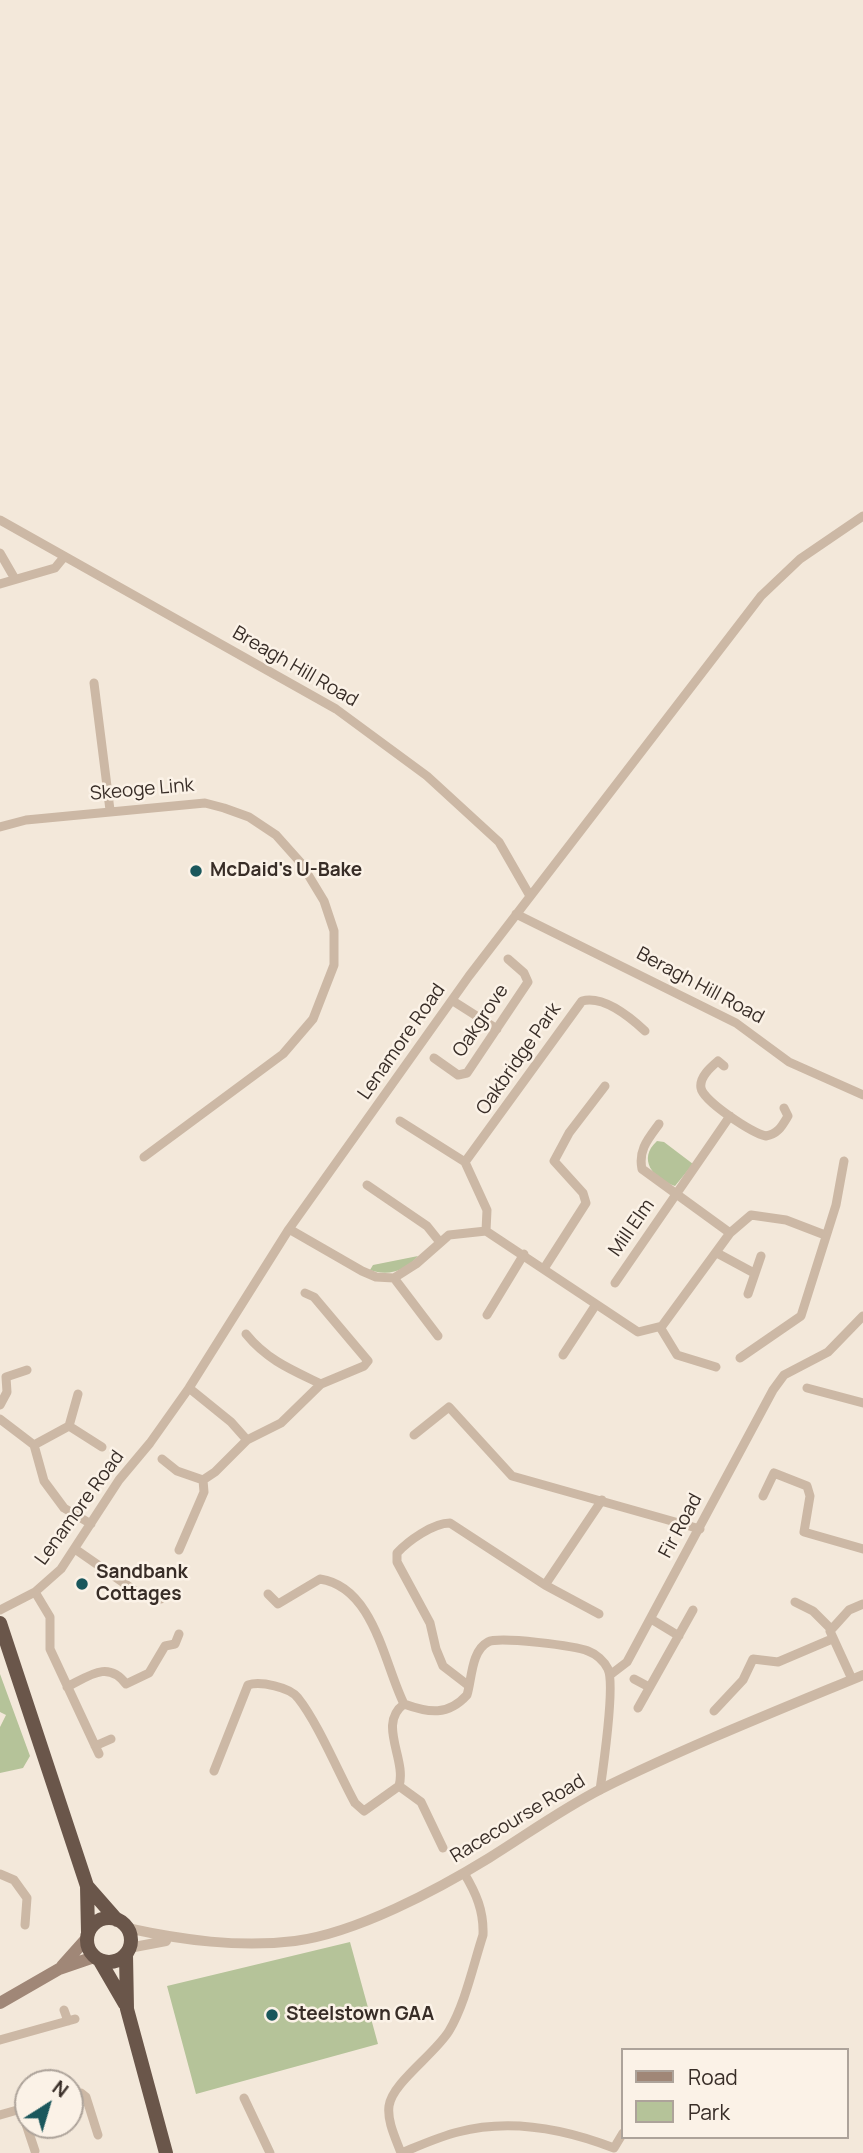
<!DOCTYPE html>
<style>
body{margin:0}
#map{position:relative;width:863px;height:2153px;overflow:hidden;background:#f3e8da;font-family:Manrope,sans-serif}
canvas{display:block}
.legend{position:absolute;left:621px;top:2048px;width:228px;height:91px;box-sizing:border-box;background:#fbf2e7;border:2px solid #ada39a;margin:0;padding:9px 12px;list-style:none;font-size:21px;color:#382d27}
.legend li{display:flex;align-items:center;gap:14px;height:35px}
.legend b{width:35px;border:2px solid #ada39a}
.north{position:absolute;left:14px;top:2069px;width:70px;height:70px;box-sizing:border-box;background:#fbf2e7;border:2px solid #ada39a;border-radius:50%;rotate:37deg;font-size:19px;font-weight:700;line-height:28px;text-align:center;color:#382d27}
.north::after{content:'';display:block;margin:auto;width:24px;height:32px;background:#1a575c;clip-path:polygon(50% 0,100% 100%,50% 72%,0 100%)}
</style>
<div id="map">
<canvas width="863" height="2153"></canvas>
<ul class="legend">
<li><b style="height:9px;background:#a08777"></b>Road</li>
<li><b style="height:19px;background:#b5c399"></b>Park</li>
</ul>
<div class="north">N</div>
</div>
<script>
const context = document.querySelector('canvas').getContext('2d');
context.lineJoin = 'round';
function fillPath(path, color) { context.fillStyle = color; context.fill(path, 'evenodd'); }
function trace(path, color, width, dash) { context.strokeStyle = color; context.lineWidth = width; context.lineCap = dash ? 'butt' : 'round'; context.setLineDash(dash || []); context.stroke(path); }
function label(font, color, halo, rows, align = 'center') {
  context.font = font + ' Manrope,sans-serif'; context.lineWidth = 5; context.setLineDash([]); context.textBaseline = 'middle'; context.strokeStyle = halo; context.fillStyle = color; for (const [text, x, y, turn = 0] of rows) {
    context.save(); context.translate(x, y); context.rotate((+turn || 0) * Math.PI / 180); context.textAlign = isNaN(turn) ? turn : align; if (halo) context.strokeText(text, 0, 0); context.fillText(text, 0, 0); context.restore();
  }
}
fillPath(new Path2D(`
 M657 1141 664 1142 693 1164 675 1186C653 1179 637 1159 657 1141Z
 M418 1256C406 1270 389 1277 370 1270L373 1265Z
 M0 1674 30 1756 23 1768 0 1773V1727L6 1715 0 1712Z
 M350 1942 378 2044 196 2094 167 1986Z`), '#b5c399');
trace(new Path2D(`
 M0 520 336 709 427 776 499 842 530 896
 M0 553 15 579
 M0 584 55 568 64 557
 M94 683 110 810
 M0 827 26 820 205 803 224 808 249 817 276 835 301 863 324 901 334 931V965L313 1019 283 1054 144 1157
 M516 914 736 1023 789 1062 863 1095
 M453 1001 497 1029
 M434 1058 458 1075 467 1073 528 982 524 973 508 959
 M724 1066 718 1061C711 1067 699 1077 701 1088 703 1101 752 1133 766 1136 778 1134 782 1126 788 1116L784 1108
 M400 1121 465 1162
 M659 1124C648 1139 638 1150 642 1169L730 1233
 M367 1185 427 1226 439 1241
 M289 1229 362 1271 376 1277 394 1278 416 1264 449 1235 486 1231 638 1332 662 1326 730 1233 751 1215 786 1220 825 1235
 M486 1231 487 1210 465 1162 582 1001C604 995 630 1017 645 1031
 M717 1253 754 1273
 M545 1267 586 1203 583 1193 554 1161 569 1133 605 1086
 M394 1278 438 1336
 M615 1283 730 1116
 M748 1294 761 1256
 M487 1315 524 1254
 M660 1327 677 1355 716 1367
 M246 1334C267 1360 292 1370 321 1384
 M563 1355 595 1306
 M740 1358 801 1316 836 1205 844 1161
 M189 1388 231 1422 247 1440 281 1423 321 1384 364 1366 368 1361 314 1297 305 1293
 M807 1388 863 1403
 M0 1405 7 1392 6 1377 27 1370
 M0 1419 34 1445 44 1481 64 1508 91 1524
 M69 1426 78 1394
 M414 1435 449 1407 512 1476 700 1529
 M34 1445 69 1426 102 1447
 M162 1459 177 1471 203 1480
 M763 1496 774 1473 807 1486 810 1496 804 1532 863 1549
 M75 1549 144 1597 161 1599
 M179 1550 204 1492 203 1480 215 1472 247 1440
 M545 1585 602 1500
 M35 1592 50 1617V1649L99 1754
 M268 1594 278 1604 320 1579C374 1587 384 1664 404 1704 429 1713 448 1716 467 1695 472 1679 471 1651 488 1642 499 1636 576 1646 588 1651 596 1654 604 1661 608 1669 615 1684 603 1769 600 1790
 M795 1602 813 1611 831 1629
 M0 1610 35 1592 61 1569 119 1480 150 1443 189 1388 289 1229 469 976 761 596 800 559 863 516
 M651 1619 679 1636
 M610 1675 627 1662 773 1390 784 1375 828 1352 863 1316
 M634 1679 649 1687
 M852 1679 830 1631 849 1610 863 1604
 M469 1686 443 1666 436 1649 430 1623 397 1562V1553C408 1541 433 1523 450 1523L545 1585 599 1614
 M67 1687C89 1676 108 1660 126 1684L149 1673 165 1646 175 1644 179 1634
 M638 1708 693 1610
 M714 1711 743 1680 753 1659 778 1662 832 1639
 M95 1746 111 1739
 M214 1771 248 1685C260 1681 290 1687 298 1698 318 1723 339 1774 355 1803L364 1811 399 1786C407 1759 377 1724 404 1704
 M399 1786 421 1802 443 1848
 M0 1874 14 1880 27 1898 25 1925
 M64 2010 68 2021
 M0 2040 75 2019
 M70 2095 81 2093 86 2097 98 2135
 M244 2098 270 2153
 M21 2109 35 2151
 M0 2115 28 2107
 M401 2153C396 2139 387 2122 389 2106 392 2083 435 2054 449 2031 465 2004 473 1966 483 1935 484 1911 476 1893 464 1873
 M401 2153C419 2146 438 2137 458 2132 510 2118 565 2129 614 2148L623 2133`), '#ccb8a5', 9);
trace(new Path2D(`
 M127 1928C182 1940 239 1948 295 1941 356 1933 437 1890 489 1858 526 1835 562 1809 601 1789 686 1747 776 1711 863 1675
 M129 1948 166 1941`), '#ccb8a5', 10);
trace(new Path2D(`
 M62 1966 87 1938
 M0 2003 59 1969 94 1957`), '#a08777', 12);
trace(new Path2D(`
 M0 1623 87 1886 88 1932
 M88 1887 117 1920
 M87 1940a22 22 0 1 1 44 0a22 22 0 1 1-44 0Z
 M126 1955 127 2009 166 2153
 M100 1961 125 2004`), '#6a564a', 14);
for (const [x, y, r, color] of [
 [196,871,7,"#1a575c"],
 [82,1584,7,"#1a575c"],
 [272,2015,7,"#1a575c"]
]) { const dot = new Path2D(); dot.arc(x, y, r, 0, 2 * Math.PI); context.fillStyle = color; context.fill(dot); trace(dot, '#fbf2e7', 2.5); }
label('19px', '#382d27', '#fbf2e7', [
 ["Breagh Hill Road",295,667,30],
 ["Skeoge Link",142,790,-5],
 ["Beragh Hill Road",700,986,28],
 ["Oakgrove",481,1021,-56],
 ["Lenamore Road",402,1042,-55],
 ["Oakbridge Park",519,1059,-55],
 ["Mill Elm",632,1228,-55],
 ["Lenamore Road",80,1508,-54],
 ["Fir Road",681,1526,-62],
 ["Racecourse Road",518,1819,-31]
]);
label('bold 19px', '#382d27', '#fbf2e7', [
 ["McDaid's U-Bake",210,871],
 ["Sandbank",96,1573],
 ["Cottages",96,1595],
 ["Steelstown GAA",286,2015]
], 'left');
</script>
